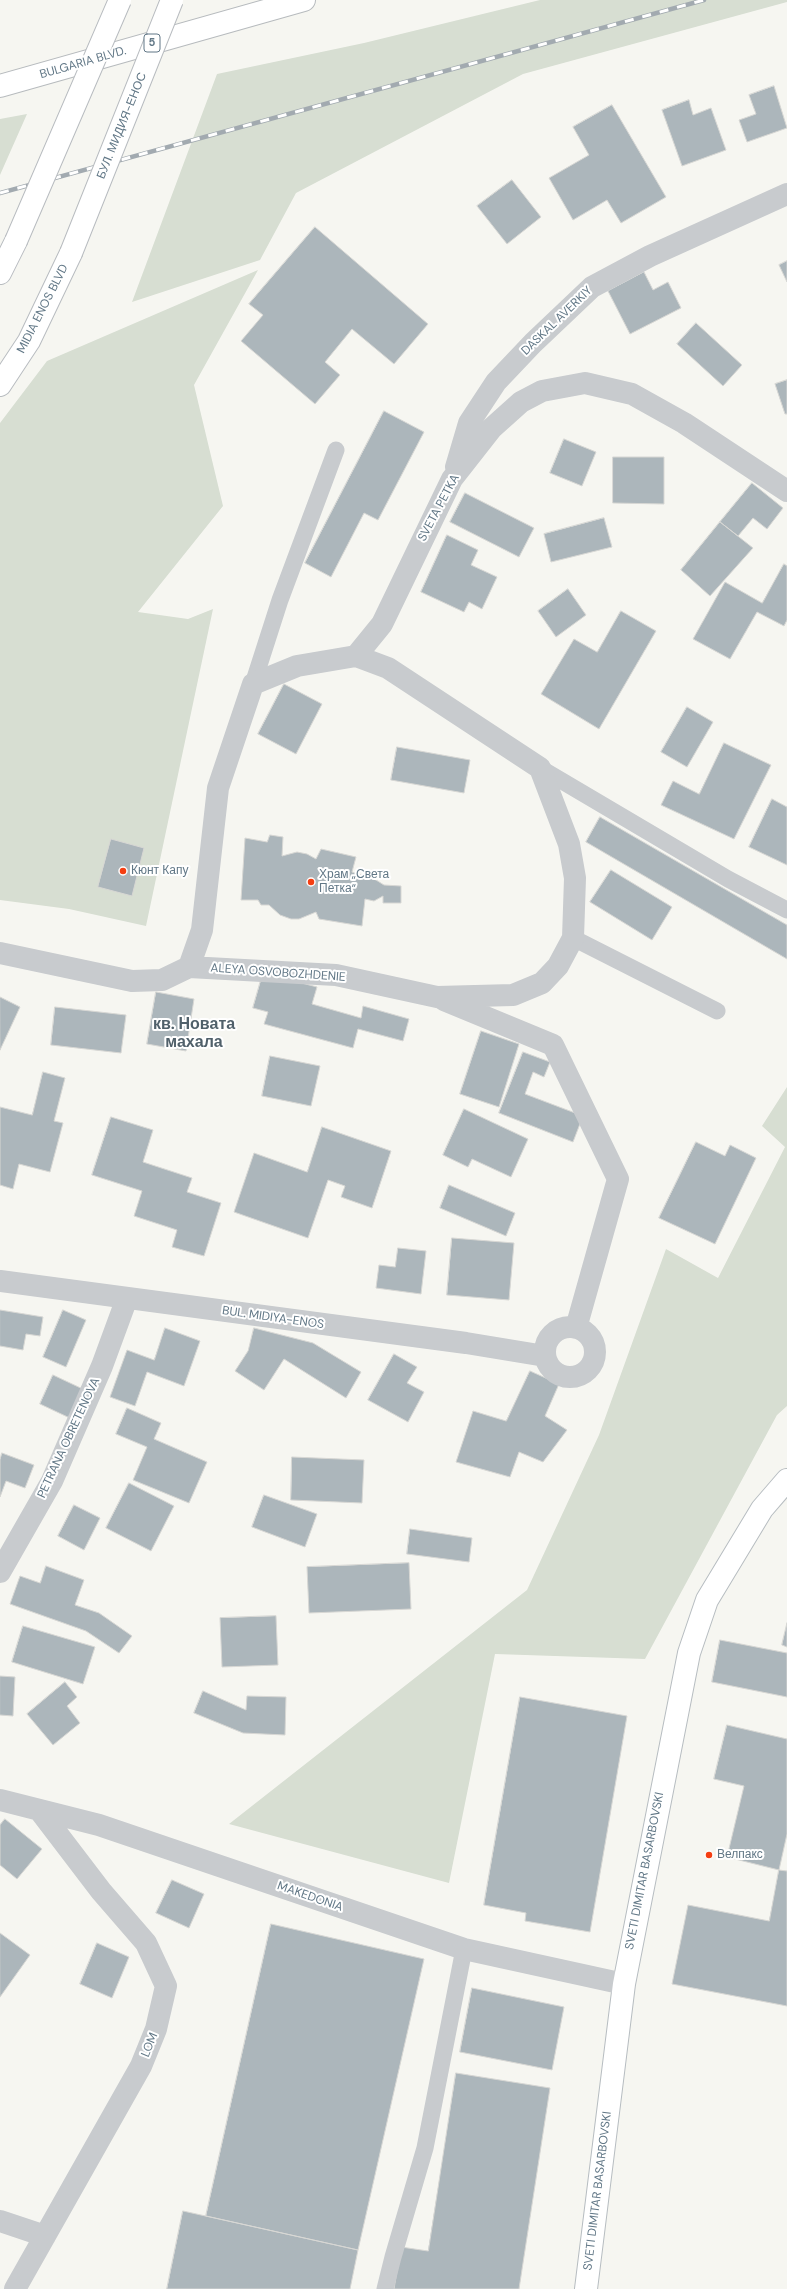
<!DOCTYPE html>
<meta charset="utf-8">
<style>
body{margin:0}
canvas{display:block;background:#f6f6f1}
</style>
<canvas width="787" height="2289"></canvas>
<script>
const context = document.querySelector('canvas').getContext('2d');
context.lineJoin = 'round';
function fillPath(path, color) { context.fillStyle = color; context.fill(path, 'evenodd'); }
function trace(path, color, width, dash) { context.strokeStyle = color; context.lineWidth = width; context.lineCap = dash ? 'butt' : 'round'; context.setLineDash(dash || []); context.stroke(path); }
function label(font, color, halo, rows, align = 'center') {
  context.font = font + ' "DM Sans",sans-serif'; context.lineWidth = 4; context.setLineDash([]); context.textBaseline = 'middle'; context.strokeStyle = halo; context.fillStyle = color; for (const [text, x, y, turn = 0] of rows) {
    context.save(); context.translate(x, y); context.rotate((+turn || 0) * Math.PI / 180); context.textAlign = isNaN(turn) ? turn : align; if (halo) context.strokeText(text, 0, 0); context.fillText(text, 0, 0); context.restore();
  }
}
fillPath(new Path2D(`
 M540 0H787V2L523 74 296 193 260 260 132 302 217 74 364 43Z
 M27 114 0 175V119Z
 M258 270 194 385 223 506 138 612 188 619 213 609 146 926 69 909 0 900V423L47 361Z
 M787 1087V1406L777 1415 645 1659 495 1654 449 1883 229 1824 527 1590 599 1435 666 1249 718 1278 785 1147 762 1126Z`), '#d7ded2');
const building = new Path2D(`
 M774 86 787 128 747 142 739 120 756 114 749 95Z
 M689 100 693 115 711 108 726 150 682 166 662 110Z
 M612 105 666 197 621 223 607 200 573 220 549 178 589 155 573 127Z
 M512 180 541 217 507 244 477 206Z
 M315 227 428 324 394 364 352 329 325 362 340 375 315 404 241 341 263 315 249 304Z
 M787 261V282L779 265Z
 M644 272 653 290 668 282 681 308 630 334 608 291Z
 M696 323 742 365 723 386 677 344Z
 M787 380V414H785L775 384Z
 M384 411 424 432 378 520 364 513 331 577 305 563Z
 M564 439 596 452 582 486 550 473Z
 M613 457H664V504L613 503Z
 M752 483 783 508 767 529 753 518 738 536 720 522Z
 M465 493 534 528 519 557 450 522Z
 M604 518 612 547 551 562 544 534Z
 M720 522 753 548 710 596 681 570Z
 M447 535 478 550 471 565 497 577 482 609 469 602 464 612 421 592Z
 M784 564 787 566V620L784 626 757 612 730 659 693 639 725 582 762 603Z
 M568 589 586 615 556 637 538 611Z
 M621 611 656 631 599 729 541 694 574 639 597 652Z
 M284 684 322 704 296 754 258 734Z
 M687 707 713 722 687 767 661 752Z
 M724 743 771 765 734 839 661 805 673 781 699 794Z
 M397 747 470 760 464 793 391 780Z
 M772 799 787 807V865L749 847Z
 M600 817 787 925V959L586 842Z
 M270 835 283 837 282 856 297 852 307 854 316 859 321 849 356 857 352 872 376 880 384 885 401 886V903H383V896L374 901 365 899 362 926 319 919 316 912 299 919H291L280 915 269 905H261L258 900H241L245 838 267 842Z
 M111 839 144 848 132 896 98 887Z
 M611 870 672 907 652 940 590 902Z
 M263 973 317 987 312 1004 361 1018 363 1006 409 1019 403 1041 358 1029 353 1048 264 1024 268 1012 253 1008Z
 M156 992 194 999 186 1051 147 1044Z
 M0 997 20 1007 0 1050Z
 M55 1007 126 1015 121 1053 51 1045Z
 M481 1031 519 1044 499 1107 460 1094Z
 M523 1052 550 1062 544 1077 533 1072 525 1094 583 1116 573 1142 499 1113Z
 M270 1056 320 1066 311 1106 262 1096Z
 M43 1072 65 1078 54 1121 63 1123 50 1172 19 1164 13 1189 0 1185V1107L32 1115Z
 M464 1109 528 1139 511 1177 472 1159 468 1167 443 1155Z
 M111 1117 153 1130 143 1162 192 1178 187 1192 221 1203 204 1256 172 1247 177 1230 134 1216 142 1191 92 1175Z
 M322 1127 391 1151 372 1208 341 1197 345 1186 328 1180 308 1238 234 1212 254 1153 307 1172Z
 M696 1142 725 1156 730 1145 756 1158 715 1244 659 1218Z
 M449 1185 515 1213 506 1236 440 1208Z
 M452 1238 514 1243 509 1300 447 1295Z
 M398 1248 426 1251 421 1294 376 1288 379 1265 395 1267Z
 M0 1310 43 1317 40 1336 26 1334 23 1350 0 1346Z
 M63 1310 86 1320 66 1367 43 1357Z
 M165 1328 200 1341 184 1386 147 1372 135 1406 110 1397 127 1350 154 1360Z
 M254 1328 313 1343 361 1372 346 1398 284 1359 264 1390 235 1371 248 1351Z
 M394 1354 417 1367 407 1383 424 1392 408 1422 368 1400Z
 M530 1371 559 1384 545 1416 567 1430 543 1462 519 1452 510 1477 456 1462 473 1411 506 1421Z
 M53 1375 87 1391 74 1420 40 1404Z
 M127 1408 161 1423 154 1439 207 1462 189 1503 133 1480 147 1447 116 1434Z
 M2 1453 34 1465 25 1488 6 1481 0 1497V1460Z
 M292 1457 364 1460 362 1503 291 1500Z
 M129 1483 174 1506 151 1551 106 1528Z
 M264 1495 317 1514 305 1547 252 1527Z
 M74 1505 100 1518 84 1550 58 1536Z
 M410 1529 472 1538 469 1562 407 1554Z
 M409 1563 411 1609 309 1613 307 1567Z
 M46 1566 84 1580 75 1605 99 1613 132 1636 119 1653 86 1631 10 1604 20 1576 40 1583Z
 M276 1616 278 1665 222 1667 220 1618Z
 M787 1623V1647L782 1645Z
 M23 1626 95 1647 83 1684 12 1662Z
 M720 1640 787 1653V1697L712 1682Z
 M0 1676 15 1677 13 1716 0 1715Z
 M65 1682 77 1697 67 1706 80 1723 53 1745 27 1714Z
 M203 1691 246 1710 247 1696 286 1697 285 1735 243 1733 194 1713Z
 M520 1697 627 1716 590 1932 525 1921 526 1913 484 1905Z
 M727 1725 787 1739V1834L779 1870 727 1857 744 1786 714 1779Z
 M5 1819 42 1849 17 1879 0 1865V1825Z
 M779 1870 787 1871V2006L672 1984 688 1905 769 1921Z
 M172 1880 204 1894 189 1928 156 1913Z
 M271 1924 424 1959 358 2250 206 2216Z
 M0 1933 30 1955 0 1997Z
 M97 1943 129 1957 112 1998 80 1984Z
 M472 1988 564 2007 552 2070 460 2052Z
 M456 2073 550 2088 519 2289H394L401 2247 428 2251Z
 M183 2211 358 2250 350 2289H167Z`);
fillPath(building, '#acb6bb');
trace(building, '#d7d7d4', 1);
const secondary = new Path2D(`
 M586 2289 624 1984 689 1653 707 1600 762 1509 787 1480`);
const primary = new Path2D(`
 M0 273 16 241
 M0 385 29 341 71 253`);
const highway = new Path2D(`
 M0 86 304 0`);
trace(secondary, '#b7bdc1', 24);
trace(primary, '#b8bcc0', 24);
trace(highway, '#b7bbbe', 24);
trace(new Path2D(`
 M253 684 280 600 336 450
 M540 768 728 879 787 910
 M573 938 717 1011
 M385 2289 393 2257 425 2148 464 1949`), '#c8cbce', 17);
trace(new Path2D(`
 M456 467 469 423 496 382 533 343 592 287 650 256 787 194
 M0 953 132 981 162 980 189 967 336 975 437 997 513 995 542 983 558 966 573 938 575 878 569 844 540 768 388 668 356 656 382 624 452 479 492 428 521 402 542 391 585 383 632 394 684 423 787 491
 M189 967 202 930 218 788 253 684 297 666 356 656
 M444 1000 553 1045 618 1179 576 1328
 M0 1281 466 1343 545 1356
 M545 1352a25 25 0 1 1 50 0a25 25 0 1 1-50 0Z
 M0 1572 52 1481 102 1366 127 1298
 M0 1800 99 1825 464 1949 624 1984
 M0 2221 45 2236
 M15 2289 141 2066 156 2029 166 1986 146 1943 101 1891 40 1811`), '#c8cbce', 22);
trace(secondary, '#fff', 22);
trace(primary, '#fff', 22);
trace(highway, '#fff', 22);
const rail = new Path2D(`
 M0 193 704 0`);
trace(rail, '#a2aab0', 4.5);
trace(rail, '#fff', 3, [9]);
const primaryBridge = new Path2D(`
 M16 241 120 0
 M71 253 172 0`);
trace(primaryBridge, '#b8bcc0', 24, []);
trace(primaryBridge, '#fff', 22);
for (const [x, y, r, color] of [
 [123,871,4,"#f53e12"],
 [311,882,4,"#f53e12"],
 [709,1855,4,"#f53e12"]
]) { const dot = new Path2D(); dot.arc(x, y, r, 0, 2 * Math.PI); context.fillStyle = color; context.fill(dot); trace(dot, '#fff', 1.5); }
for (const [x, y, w] of [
 [152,43,16]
]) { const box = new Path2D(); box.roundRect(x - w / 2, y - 9, w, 18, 3); context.fillStyle = '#fff'; context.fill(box); trace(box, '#617786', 1); }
label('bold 11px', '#617786', null, [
 ["5",152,43]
]);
label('12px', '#617786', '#fff', [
 ["BULGARIA BLVD.",83,63,-16],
 ["БУЛ. МИДИЯ-ЕНОС",122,126,-68],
 ["MIDIA ENOS BLVD",43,309,-63],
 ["DASKAL AVERKIY",557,321,-44],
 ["SVETA PETKA",439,508,-62],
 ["ALEYA OSVOBOZHDENIE",278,973,4],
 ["BUL. MIDIYA-ENOS",273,1318,8],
 ["PETRANA OBRETENOVA",69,1438,-65],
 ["SVETI DIMITAR BASARBOVSKI",645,1871,-79],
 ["MAKEDONIA",310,1897,19],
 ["LOM",150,2045,-68],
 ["SVETI DIMITAR BASARBOVSKI",598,2191,-83]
]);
label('12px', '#617786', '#fff', [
 ["Кюнт Капу",131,871],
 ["Храм „Света",319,875],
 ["Петка“",319,889],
 ["Велпакс",717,1855]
], 'left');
label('bold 16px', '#50606a', '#fff', [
 ["кв. Новата",194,1025],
 ["махала",194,1043]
]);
</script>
